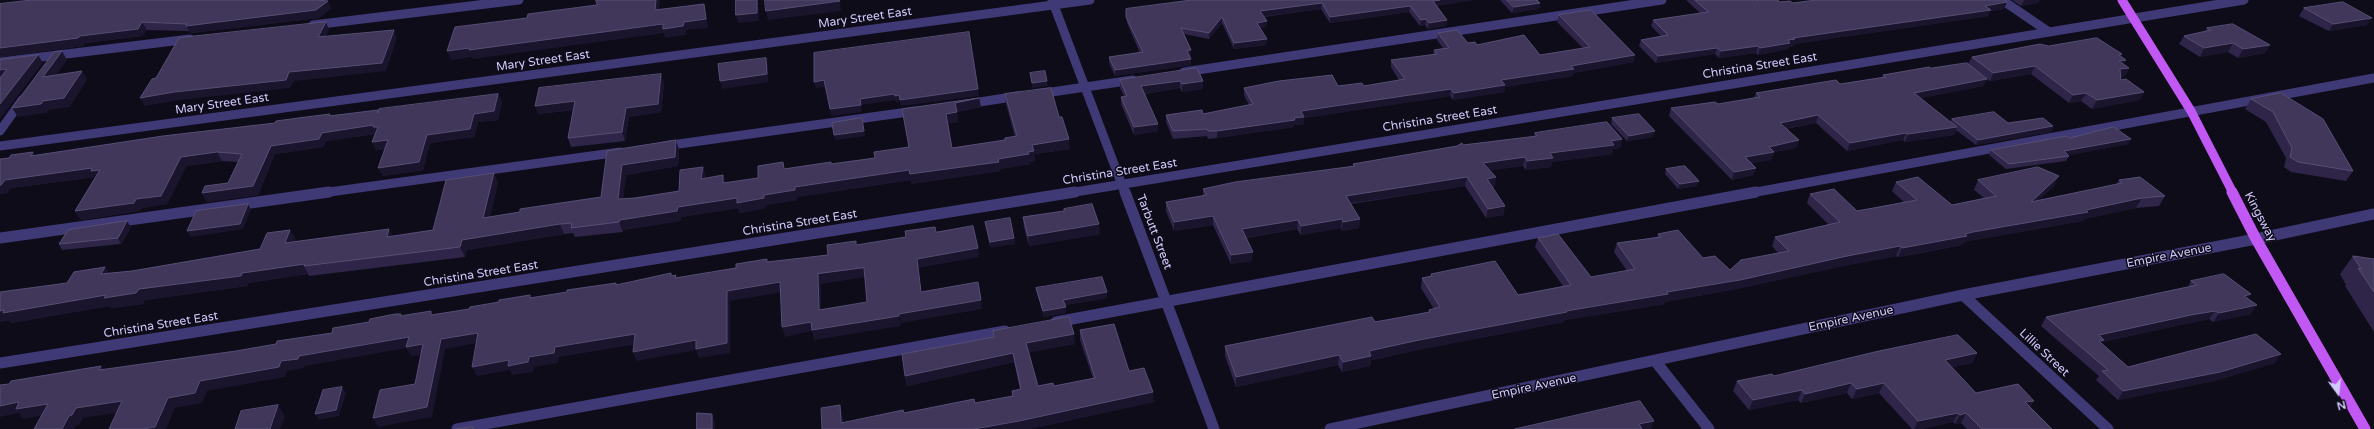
<!DOCTYPE html>
<style>
body{margin:0}
#map{position:relative;width:2374px;height:429px;overflow:hidden;background:#0f0c1a;font-family:"Varela Round",sans-serif}
canvas{display:block}
.north{position:absolute;left:2318px;top:373px;width:40px;height:40px;-webkit-text-stroke:3px #0f0c1a;paint-order:stroke;rotate:165deg;font-size:11px;font-weight:700;line-height:16px;text-align:center;color:#d1c9fb}
.north::after{content:'';display:block;margin:auto;width:14px;height:18px;background:#d1c9fb;clip-path:polygon(50% 0,100% 100%,50% 72%,0 100%)}
</style>
<div id="map">
<canvas width="2374" height="429"></canvas>
<div class="north">N</div>
</div>
<script>
const context = document.querySelector('canvas').getContext('2d');
context.lineJoin = 'round';
function trace(path, color, width, dash) { context.strokeStyle = color; context.lineWidth = width; context.lineCap = dash ? 'butt' : 'round'; context.setLineDash(dash || []); context.stroke(path); }
function fillPath(path, color) { context.fillStyle = color; context.fill(path, 'evenodd'); }
function label(font, color, halo, rows, align = 'center') {
  context.font = font + ' "Varela Round",sans-serif'; context.lineWidth = 3; context.setLineDash([]); context.textBaseline = 'middle'; context.strokeStyle = halo; context.fillStyle = color; for (const [text, x, y, turn = 0] of rows) {
    context.save(); context.translate(x, y); context.rotate((+turn || 0) * Math.PI / 180); context.textAlign = isNaN(turn) ? turn : align; if (halo) context.strokeText(text, 0, 0); context.fillText(text, 0, 0); context.restore();
  }
}
trace(new Path2D(`
 M1052 0 1125 193
 M2002 0 2049 32
 M313 25 519 0
 M0 62 190 39
 M1184 72 1662 0
 M1038 94 1133 80
 M967 104 1018 96
 M0 131 22 100
 M0 146 1090 0
 M664 146 915 111
 M322 193 620 152
 M1069 193 2244 0
 M1751 193 2374 78`), '#3f3a76', 9);
trace(new Path2D(`
 M1125 192 1214 429
 M0 238 329 192
 M1963 295 2108 429
 M1056 322 1756 192
 M1656 362 1709 429
 M0 363 1075 192
 M457 429 1005 331
 M1330 429 1963 295 2256 239 2374 214`), '#3f3a76', 11);
trace(new Path2D(`
 M2122 0 2191 111 2233 193`), '#c158f3', 9);
trace(new Path2D(`
 M2232 192 2256 239 2365 429`), '#c158f3', 11);
fillPath(new Path2D(`
 M1192 0 1437 6 1447 20 1446 26 1428 29 1425 25 1420 26 1409 12 1330 23 1321 9 1264 17 1266 27 1260 28 1266 45 1234 49 1222 23 1209 39 1184 34 1191 50V56L1190 57 1191 65 1115 76 1109 63V57L1140 53 1127 23 1126 9Z
 M1500 0H1537L1540 3 1539 9 1512 13Z
 M1686 0H1753L1754 1 1793 3 2007 2 2004 9 1990 11 1988 16 1794 44 1793 46 1789 47 1788 49 1758 55 1756 53 1719 58 1715 54 1656 63 1639 46 1641 40 1661 36 1651 26 1653 20 1700 13Z
 M2012 0H2039L2038 3 2021 6Z
 M0 4 331 8 319 18 191 33 189 31 147 30 142 36 85 43 83 46 0 57Z
 M2304 8 2367 25 2329 31 2299 16Z
 M1559 15 1634 62 1573 73 1572 76 1505 87 1504 92 1453 100 1450 96 1304 118V124L1294 125V127L1217 138 1208 139 1207 136 1173 139 1166 122V115L1203 114 1249 105 1244 95V88L1364 86 1399 80 1391 67V60L1433 55 1434 50 1443 48 1437 40 1438 33 1468 43 1540 55 1583 48 1557 22Z
 M2207 28 2270 45 2265 53 2238 58 2228 52 2200 57 2179 44 2184 36 2205 32Z
 M2048 46 2121 57 2123 64 2129 68 2125 76 2121 77V80L2144 92 2140 100 2092 109 2081 101 2069 103 2031 74 1990 81 1987 79 1983 86 1921 98 1950 122 1952 119 2008 123 2053 126 2051 132 1976 145 1956 130 1954 135 1905 142 1903 140 1847 151 1816 123 1786 129 1799 140 1796 148 1774 152 1771 160 1751 163 1756 168 1753 175 1732 180 1669 116 1671 108 1718 104 1754 98 1756 93 1840 84 1882 77 1883 75 1931 68 1968 64 1972 57Z
 M1120 80 1203 81V89L1182 92 1180 88 1145 94 1158 131 1134 135 1121 104V97L1124 96 1120 88Z
 M664 82 661 112 629 117 625 141 571 147 568 138 573 110 538 114Z
 M498 94 502 102 498 120 478 122 474 137 430 143 423 170 383 176 385 149 376 150 375 134 326 141 323 147 275 154 258 195 207 202 202 193 228 183 238 162 222 161 186 166 167 204 142 208 139 211 81 220 75 211 95 177 11 188 7 193 0 194 36 155 331 116 378 112Z
 M1005 94 1059 117 1070 149 1034 154 1035 161 1029 162 1030 164 1000 169V171L911 184V180L797 197V200L766 205V208L740 213 738 208 681 217 680 221 623 230V232L575 237 573 233 564 234 467 250 465 257 309 276 308 274 248 283 247 286 145 300 143 304 111 308 109 306 11 323 9 321 105 267 109 273 132 271 260 249 296 240 295 241 393 236 433 230 498 182 490 217 520 212 601 197 607 151 676 140 679 150 678 166 626 175 623 199 679 191 706 177 705 178 725 183 758 178 785 169 831 162V164L875 158 909 147 902 109 979 98 981 107 957 112 958 122 947 123 952 148 1005 140 1015 137 1006 104Z
 M2251 99 2323 119 2353 171 2346 181 2291 172 2284 167 2286 158 2266 122 2245 109Z
 M1612 118 1653 137 1627 141 1611 124Z
 M1535 133 1622 139 1620 148 1613 149 1612 154 1552 162 1551 167 1526 170 1523 166 1490 170 1495 186 1492 187 1504 215 1486 218 1465 186 1351 204 1360 219 1359 228 1342 231 1341 228 1301 235 1297 229 1246 238 1252 261 1231 264 1213 225 1174 231 1166 211V202L1203 196V189L1353 166V164L1463 145 1534 137Z
 M2069 138 2128 144 2068 155 2069 156 2066 161 2006 169 1989 155 1991 150Z
 M1666 169 1697 186 1678 189 1665 174Z
 M1978 180 2054 186 2038 200 2116 185 2119 180 2165 196 2159 206 2136 208 2084 219 2083 221 1968 241 1963 243 1962 245 1921 253 1898 257 1896 256 1843 266 1736 289 1665 302V304L1565 320 1564 322 1417 350 1377 359 1371 360 1370 366 1342 372 1338 365 1236 387 1225 356V346L1375 322 1428 312 1429 310 1434 309 1421 288 1422 278 1430 277 1431 274 1518 295 1563 286 1535 247 1538 238 1591 277 1627 271 1614 252 1617 243 1657 237 1658 234 1703 258 1730 270 1778 253 1772 246 1775 237 1829 225 1807 203 1810 194 1857 211 1904 202 1892 191 1896 182 1952 205 1984 198 1974 190Z
 M1064 209 1100 234 1029 246 1024 228 1023 217 1064 211Z
 M985 222 1014 238 1015 244 990 247Z
 M131 227 121 244 62 250 59 244Z
 M2353 256 2373 259 2374 258V332L2345 286 2346 285 2340 274Z
 M2191 281 2248 298 2251 314 2213 322 2209 319 2185 324 2102 342V344L2128 367 2275 363 2214 381 2118 400 2096 380 2099 376 2041 326 2046 317 2188 287Z
 M1036 288 1107 298 1065 305 1066 313 1044 317 1037 293Z
 M1080 330 1129 371 1154 402 1029 429H822L840 405 842 414 843 423 904 413 975 403 1012 396V391L1020 389 1014 362 907 386 905 376 993 337V331L1075 344 1029 352 1038 386H1054L1093 378 1080 340Z
 M1977 353 1972 363 1952 367 1976 393 2030 407 2052 429H1967L1961 423 1955 424 1953 422 1921 429H1912L1879 393 1852 399 1847 393 1801 403 1798 400 1749 410 1733 391 1737 381 1774 376Z`), '#2e2548');
fillPath(new Path2D(`
 M656 0H660L658 18 655 10Z
 M757 0H758L759 21 738 23 736 15Z
 M840 0 841 11 768 20 766 11Z
 M1440 0H1475L1432 7 1433 1Z
 M2024 0H2039L2038 3 2021 6Z
 M328 1 331 8 319 18 191 33 186 26Z
 M2007 2 2004 9 1990 11 1988 16 1794 44 1793 46 1789 47 1788 49 1758 55 1760 48 1788 40 1793 38Z
 M1322 3 1321 9 1260 17V11Z
 M1540 3 1539 9 1512 13 1514 7Z
 M704 4 706 13 708 28 686 30V35L665 38 664 33 473 59 472 57 451 60 447 51 684 22Z
 M1410 6 1409 12 1330 23V17Z
 M1222 17V23L1209 39V33Z
 M2372 18 2367 25 2329 31 2333 24Z
 M1426 19 1425 25 1420 26 1421 20Z
 M1447 20 1446 26 1428 29 1429 23Z
 M1267 21 1266 27 1257 29V23Z
 M142 22 147 30 142 36 85 43 83 46 0 57V48L80 36Z
 M326 22 329 30 322 45 318 37Z
 M394 30 397 38 386 71 294 81 290 88 179 100 145 106 140 98 289 72Z
 M1267 39 1266 45 1234 49V43Z
 M2233 43 2228 52 2200 57 2204 48Z
 M2270 45 2265 53 2238 58 2243 49Z
 M1758 46 1756 53 1719 58 1721 51Z
 M1717 48 1715 54 1656 63 1658 56Z
 M1191 50V56L1187 57V51Z
 M62 51 67 60 49 85 43 77Z
 M2122 54 2119 61 2126 60 2122 68 2115 69 2119 55Z
 M38 55 43 63 0 119V104Z
 M1635 55 1634 62 1573 73 1572 76 1505 87 1504 92 1453 100 1454 93 1501 80 1571 66Z
 M766 58 768 66V82L722 89 720 81Z
 M1191 59V65L1115 76V70Z
 M2035 66 2031 74 1990 81 1993 73Z
 M2129 68 2125 76 2116 77 2120 69Z
 M7 69 0 79V70Z
 M82 71 87 80 70 107 49 110 46 113 18 117 12 108 43 101Z
 M661 74 664 82 661 112 629 117 625 141 622 132 626 108Z
 M1987 79 1983 86 1911 100 1914 93Z
 M824 80 826 87 816 88 814 82Z
 M1047 81 1048 86 1032 88V83Z
 M1180 81V88L1142 94 1141 86Z
 M1203 81V89L1182 92V84Z
 M978 89 979 96 901 106 900 100Z
 M1451 89 1450 96 1304 118V124L1294 125V127L1217 138V131L1294 118 1301 111Z
 M2144 92 2140 100 2092 109 2097 100Z
 M2086 93 2081 101 2069 103 2073 95Z
 M498 94 502 102 498 120 478 122 474 137 430 143 423 170 383 176 378 168 427 135 474 114Z
 M894 94 899 95 900 102H896L895 100 861 105 862 112 831 116 830 109 860 99Z
 M979 98 981 107 956 112 955 103Z
 M575 101 578 109 538 114 535 106Z
 M957 112 958 122 947 123 946 114Z
 M1818 115 1816 123 1777 130 1780 123Z
 M862 118 865 136 835 140 834 135Z
 M1158 124V131L1134 135V127Z
 M373 125 378 127 376 134 326 141 323 147 275 154 258 195 207 202 202 193 253 186 271 146 322 133Z
 M2053 126 2051 132 1976 145 1978 140Z
 M1957 127 1954 135 1905 142 1908 134Z
 M1655 131 1653 137 1627 141 1629 136Z
 M1906 133 1903 140 1847 151 1850 143Z
 M1069 139 1070 149 1034 154 1035 161 1029 162 1030 164 1000 169V171L911 184 910 174 998 159 1028 152 1032 145Z
 M1622 139 1620 148 1613 149 1612 154 1552 162 1551 167 1526 170 1527 161 1550 153Z
 M2131 139 2128 144 2061 157 2064 151Z
 M388 140 392 148 376 150 372 142Z
 M676 140 679 150 678 166 626 175 622 209 618 199 622 165Z
 M1799 140 1796 148 1774 152 1771 160 1742 164 1745 157 1769 147Z
 M33 152 39 161 31 156Z
 M217 152 222 161 186 166 167 204 142 208 139 211 81 220 75 211 136 199 181 157Z
 M1525 157 1523 166 1481 172 1483 163Z
 M703 167 706 177 704 188 701 179Z
 M92 168 100 170 95 177 11 188 7 193 0 194V185L5 180Z
 M1756 168 1753 175 1732 180 1734 172Z
 M909 170 911 180 797 197V200L766 205V208L740 213 738 208 681 217 680 221 623 230V232L619 222 620 220 678 207 737 198 764 195 795 187Z
 M494 173 498 182 488 228 483 218Z
 M723 175 726 185 723 183Z
 M2059 176 2054 186 2027 211 2031 202Z
 M1467 177 1465 186 1345 204 1346 196Z
 M1496 177 1495 186 1485 188 1487 179Z
 M1699 181 1697 186 1678 189 1680 184Z
 M2142 198 2136 208 2084 219 2083 221 1968 241 1963 243 1962 245 1898 257 1902 248 1965 234 1973 232 2086 210Z
 M248 204 251 210 243 229 191 237 187 231Z
 M1505 206 1504 215 1486 218 1488 209Z
 M1213 216V225L1174 231V222Z
 M1342 219 1341 228 1301 235V226Z
 M1360 219 1359 228 1342 231 1343 222Z
 M1298 220 1297 229 1242 238V229Z
 M127 221 131 227 121 244 118 238Z
 M560 224 564 234 467 250 465 257 460 247 462 240Z
 M1099 224 1100 234 1029 246 1028 236Z
 M389 229 394 239 387 237Z
 M290 230 296 240 290 253 285 243Z
 M1014 238 1015 244 990 247V242Z
 M1900 246 1896 256 1843 266 1736 289 1665 302V304L1565 320 1564 322 1417 350 1377 359 1371 360 1370 366 1342 372 1343 362 1369 351 1378 349 1419 340 1566 311 1667 292Z
 M978 248 979 257 918 268 917 259Z
 M1253 252 1252 261 1231 264V255Z
 M305 264 304 266 308 274 248 283 247 286 145 300 143 304 111 308 109 306 11 323 9 321 0 322V311Z
 M105 267 112 277 101 274Z
 M864 268 866 277 821 284V320L819 310 818 274Z
 M780 282 782 292 730 301V353L699 358 696 350 637 361 633 352 727 291Z
 M1107 292V298L1064 305 1063 300Z
 M2251 294 2245 303 2244 296Z
 M981 300 982 309 901 323 899 314Z
 M2257 305 2251 314 2213 322 2219 313Z
 M1066 307V313L1044 317 1043 311Z
 M2215 311 2209 319 2185 324 2102 342 2098 349 2099 335 2191 315Z
 M899 316 901 326 814 340 812 331 785 337 782 327 811 322Z
 M478 333 482 342 445 349 432 417 378 427 373 418 427 407 441 339Z
 M635 334 638 344 559 357 558 363 534 367 533 372 512 375 510 370 477 376 472 367 529 357 555 347Z
 M1074 334 1075 344 1027 353 1026 343Z
 M409 337 423 344 428 354 411 356 406 348 305 366 304 368 287 371 285 377 207 391 202 403 175 408 166 429H143L168 398 200 381 281 361 299 356Z
 M1013 353 1014 362 907 386 905 376Z
 M1977 353 1972 363 1940 370 1945 360Z
 M2281 354 2275 363 2214 381 2118 400 2123 391Z
 M1339 355 1338 365 1236 387V377Z
 M101 366 108 376 99 370Z
 M1851 383 1847 393 1801 403 1805 394Z
 M1884 383 1879 393 1852 399 1857 389Z
 M342 387 346 393 339 416 319 420 315 414Z
 M1802 390 1798 400 1749 410 1753 400Z
 M1153 392 1154 402 1029 429H974Z
 M122 401 129 411 83 418 79 425H76L74 429H62L69 416 76 408Z
 M2034 401 2028 411 2025 402Z
 M19 402 48 404 55 413 23 419 19 413 0 417V406Z
 M278 405 285 416 280 429H270Z
 M840 405 842 414 843 429 841 423Z
 M1958 413 1953 422 1921 429H1914L1918 421Z
 M1966 413 1961 423 1955 424 1960 415Z
 M712 414 715 423V429H712Z
 M1654 421 1651 429H1637L1639 424Z`), '#1a142d');
const building = new Path2D(`
 M32 0H315L328 1 316 10 186 26 187 24 142 22 138 29 80 36 78 38 0 48V4Z
 M596 0H656L655 10 704 4 706 19 684 22 683 26 663 29V24L469 50 470 48 447 51 455 27 527 18 528 14 597 5Z
 M736 0H757V13L736 15Z
 M765 0H839L840 1 766 11Z
 M1192 0H1440L1433 1 1447 20 1429 23 1426 19 1421 20 1410 6 1330 17 1322 3 1260 11 1267 21 1257 23 1267 39 1234 43 1222 17 1209 33 1181 28 1191 50 1187 51 1191 59 1115 70 1109 57 1143 52 1126 17V9Z
 M1507 0H1537L1540 3 1514 7Z
 M1695 0H1753L1754 1 1760 0H1778L1780 2 1790 1 1793 3 1816 0H2005L2007 2 1985 6 1991 10 1793 38 1795 39 1788 40 1790 43 1760 48 1758 46 1721 51 1717 48 1658 56 1641 40 1668 35 1653 20 1708 12Z
 M2343 2 2372 18 2333 24 2304 8Z
 M1591 10 1635 55 1571 66 1574 69 1501 80 1505 85 1454 93 1451 89 1301 111 1304 117 1294 118 1295 120 1217 131H1208L1207 129 1173 131 1166 115 1202 110 1203 114 1253 104 1244 88 1279 81 1332 75 1338 86 1362 83 1364 86 1405 79 1391 60 1437 54 1434 50 1449 48 1438 33 1457 30 1468 43 1475 42 1477 45 1524 35 1540 55 1590 47 1559 15Z
 M326 22 318 37 394 30 382 63 289 72 286 80 174 92 140 98 152 79 156 78 179 38Z
 M2233 24 2270 45 2243 49 2233 43 2204 48 2184 36 2211 30 2207 28Z
 M969 32 978 89 900 100 899 95 895 96 894 94 860 99 861 105 830 109 824 80 814 82V53Z
 M2097 38 2122 54 2119 55 2126 60 2119 61 2129 68 2120 69 2121 80 2126 79 2144 92 2097 100 2086 93 2073 95 2035 66 1993 73 1972 57 2040 44 2048 46Z
 M62 51 43 77 82 71 64 98 43 101 41 104 12 108 54 52Z
 M38 55 0 104V78L7 69 0 70V60Z
 M766 58 767 74 720 81 718 64Z
 M1967 63 1987 79 1914 93 1957 127 1908 134 1906 133 1850 143 1818 115 1780 123 1799 140 1769 147 1774 152 1745 157 1756 168 1734 172 1671 108 1715 102 1718 104 1760 97 1756 93 1836 80 1840 84 1886 77 1883 75 1929 67 1931 68Z
 M1197 68 1203 81 1182 84 1180 81 1141 86 1158 124 1134 127 1121 97 1127 96 1120 80Z
 M1045 71 1047 81 1032 83 1030 73Z
 M661 74 658 104 626 108 622 132 568 138 575 101 535 106 539 88Z
 M1051 88 1059 117H1062L1069 139 1032 145 1034 151 1028 152 1029 154 998 159 999 162 910 174 909 170 795 187V190L764 195V198L737 203V198L678 207 677 211 620 220 619 222 571 228 572 223 560 224 462 240 460 247 304 266 305 264 242 273 241 276 139 289 136 293 104 298 106 295 3 313 4 310 0 311V292L67 283 74 272 105 267 101 274 132 271 260 249 267 233 290 230 285 243 389 229 387 237 433 230 446 180 494 173 483 218 520 212V209L601 197 607 151 676 140 675 157 622 165 618 199 636 198 679 191 680 170 703 167 701 179 723 175V183L758 178V166L783 162 784 169 831 162V164L875 158 874 152 909 147 902 109 979 98 955 103 957 112 946 114 952 148 1005 140V138L1017 136 1005 94Z
 M2281 93 2323 119 2353 171 2298 162 2290 157 2292 148 2273 112 2251 99Z
 M498 94 494 111 474 114 470 129 427 135 419 162 378 168 388 140 372 142 378 127H373V125L322 133 319 139 271 146 253 186 202 193 205 186 228 183 242 154 217 152 181 157 161 196 136 199 134 203 75 211 100 170 91 171 92 168 5 180 1 185H0V159L9 158 11 155 33 152 31 156 163 136 275 123 276 121 306 117 330 114 329 116 378 110V113L379 109Z
 M1994 112 2008 123 2043 118 2053 126 1978 140 1952 119Z
 M1639 114 1655 131 1629 136 1612 118Z
 M862 118 864 131 834 135 832 123Z
 M1607 122 1622 139 1611 141 1614 145 1550 153 1553 158 1527 161 1525 157 1483 163 1496 177 1487 179 1505 206 1488 209 1467 177 1346 196 1360 219 1343 222 1342 219 1301 226 1298 220 1242 229 1253 252 1231 255 1213 216 1174 222 1166 202 1207 195 1203 189 1235 182 1355 166 1353 164 1457 146 1462 143 1463 145 1537 136 1535 133Z
 M2114 127 2131 139 2064 151 2069 156 2009 164 1991 150 2066 136 2069 138Z
 M1685 166 1699 181 1680 184 1666 169Z
 M2038 167 2059 176 2031 202 2122 183 2119 180 2140 177 2165 196 2142 198 2086 210 2088 212 1973 232 1965 234 1967 236 1902 248 1900 246 1847 256 1740 280 1667 292 1668 294 1566 311 1567 312 1419 340 1378 349 1369 351 1371 356 1343 362 1339 355 1236 377 1225 346 1372 317 1375 322 1430 312 1429 310 1440 307 1422 278 1432 276 1431 274 1495 261 1518 295 1571 285 1538 238 1558 234 1591 277 1635 269 1617 243 1661 237 1658 234 1678 230 1703 258 1715 256 1730 270 1741 260 1789 251 1775 237 1840 222 1810 194 1834 189 1857 211 1917 200 1896 182 1918 177 1952 205 1996 196 1978 180Z
 M248 204 240 224 187 231 196 211Z
 M1092 204 1099 224 1028 236 1023 217 1064 211V209Z
 M1010 218 1014 238 990 242 985 222Z
 M127 221 118 238 59 244 68 230Z
 M973 226 978 248 917 259 921 292 978 282 981 300 899 314V316L812 330 811 322 782 327 780 282 727 291V343L696 349V340L633 352 635 334 555 347 554 353 529 357 528 362 508 366 509 360 472 367 478 333 441 339 427 407 373 418 380 390 415 384 423 344 406 347 409 337 299 356 298 359 281 361 279 367 200 381 195 393 168 398 155 427 143 429H109L122 401 76 408 72 415 69 416 62 429H34L48 404 16 409 19 402 0 406V385L9 384 11 381 101 366 99 370 236 351 276 344 277 341 332 333 333 328 369 322 370 319 395 314H401L400 316 431 311V315L469 309 470 307 499 302V300L530 295V298L567 292V290L616 283V285L671 273V276L676 275 675 278 736 268V264L767 259V262L828 255 827 245 856 241V245L906 237 905 231 935 227 936 232ZM864 268 867 302 819 310 818 274Z
 M2353 256 2374 259V292L2358 268 2361 269Z
 M2224 274 2251 294 2244 296 2257 305 2219 313 2215 311 2191 315 2099 335 2104 340 2099 341 2128 367 2256 334 2281 354 2220 372 2123 391 2102 371 2108 370 2046 317 2197 285 2191 281Z
 M1102 277 1107 292 1063 300 1066 307 1043 311 1036 288Z
 M1069 317 1074 334 1026 343 1038 386 1053 383 1054 386 1095 378 1080 330 1114 324 1129 371 1144 368 1153 392 1019 421 974 429H822L821 408 840 405 841 423 903 410 904 413 974 399 975 403 1013 396 1012 391 1021 389 1013 353 905 376 902 354 994 337 993 331Z
 M1958 335 1977 353 1945 360 1976 393 2018 384 2034 401 2025 402 2052 429H1982L1966 413 1960 415 1958 413 1918 421 1884 383 1857 389 1851 383 1805 394 1802 390 1753 400 1737 381 1772 374 1774 376 1879 351Z
 M342 387 336 410 315 414 323 390Z
 M1640 401 1654 421 1639 424 1642 429H1515Z
 M278 405 270 429H235L241 411Z
 M697 413 712 414V429H697Z
 M473 427V429H455Z`);
fillPath(building, '#40375b');
trace(building, '#564e74', 1);
label('12px', '#d1c9fb', '#0f0c1a', [
 ["Mary Street East",865,18,-8],
 ["Mary Street East",543,61,-8],
 ["Christina Street East",1760,66,-9],
 ["Mary Street East",222,104,-8],
 ["Christina Street East",1440,119,-9],
 ["Christina Street East",1120,172,-9],
 ["Kingsway",2260,217,62],
 ["Christina Street East",800,223,-9],
 ["Tarbutt Street",1154,232,69],
 ["Empire Avenue",2169,256,-11],
 ["Christina Street East",481,274,-9],
 ["Empire Avenue",1851,319,-12],
 ["Christina Street East",161,325,-9],
 ["Lillie Street",2044,353,43],
 ["Empire Avenue",1534,387,-12]
]);
</script>
